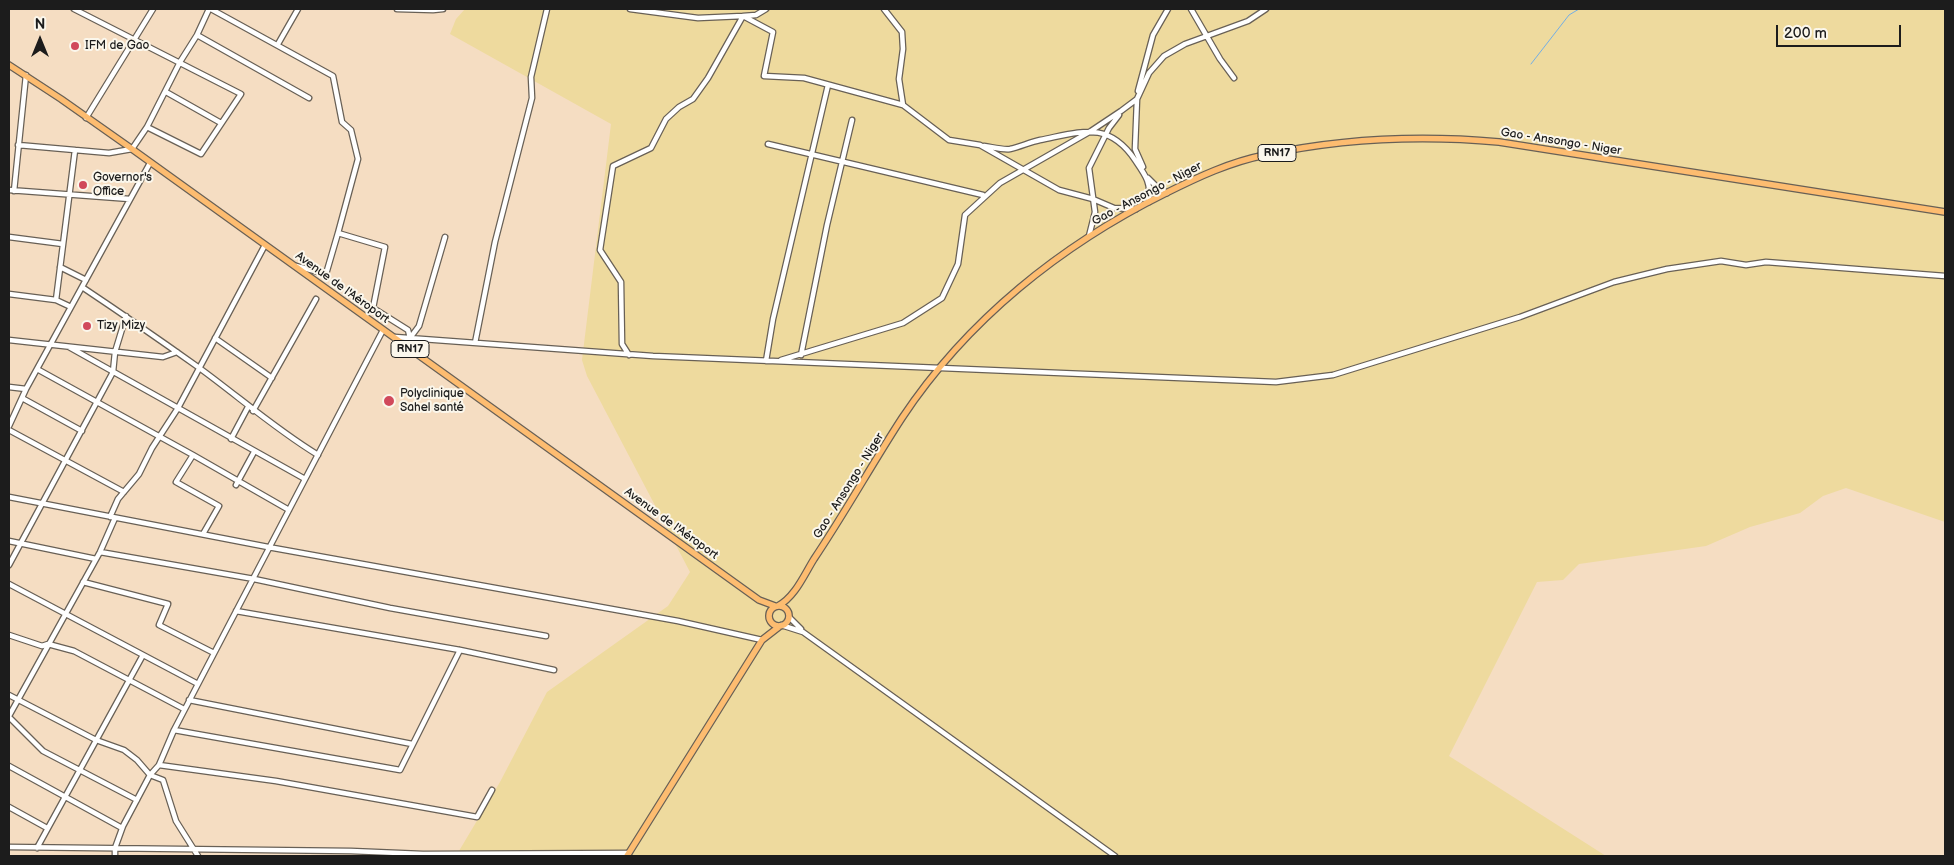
<!DOCTYPE html>
<meta charset="utf-8">
<style>
body{margin:0}
#map{position:relative;width:1954px;height:865px;overflow:hidden;background:#f5ddc2;font-family:"Balsamiq Sans",sans-serif}
canvas{display:block}
.frame{position:absolute;inset:0;border:10px solid #1c1c1c;pointer-events:none}
.north{position:absolute;left:15px;top:15px;width:50px;height:50px;-webkit-text-stroke:4px #fbf7ec;paint-order:stroke;rotate:0deg;font-size:14px;font-weight:700;line-height:20px;text-align:center;color:#1c1c1c}
.north::after{content:'';display:block;margin:auto;width:18px;height:22px;background:#1c1c1c;clip-path:polygon(50% 0,100% 100%,50% 72%,0 100%)}
.scale{position:absolute;left:1776px;top:25px;width:125px;height:22px;box-sizing:border-box;border:2px solid #1c1c1c;border-top:0;padding-left:6px;font-size:15px;line-height:18px;white-space:nowrap;color:#1c1c1c;-webkit-text-stroke:4px #fbf7ec;paint-order:stroke}
</style>
<div id="map">
<canvas width="1954" height="865"></canvas>
<div class="frame"></div>
<div class="north">N</div>
<div class="scale">200 m</div>
</div>
<script>
const context = document.querySelector('canvas').getContext('2d');
context.lineJoin = 'round';
function fillPath(path, color) { context.fillStyle = color; context.fill(path, 'evenodd'); }
function trace(path, color, width, dash) { context.strokeStyle = color; context.lineWidth = width; context.lineCap = dash ? 'butt' : 'round'; context.setLineDash(dash || []); context.stroke(path); }
function label(font, color, halo, rows, align = 'center') {
  context.font = font + ' "Balsamiq Sans",sans-serif'; context.lineWidth = 4; context.setLineDash([]); context.textBaseline = 'middle'; context.strokeStyle = halo; context.fillStyle = color; for (const [text, x, y, turn = 0] of rows) {
    context.save(); context.translate(x, y); context.rotate((+turn || 0) * Math.PI / 180); context.textAlign = isNaN(turn) ? turn : align; if (halo) context.strokeText(text, 0, 0); context.fillText(text, 0, 0); context.restore();
  }
}
fillPath(new Path2D(`
 M465 9H1945V522L1846 488 1823 496 1800 513 1750 527 1706 546 1579 564 1563 580 1537 582 1449 756 1606 856H456L500 782 547 692 668 606 690 572 587 376 582 360 611 124 450 34 456 19Z`), '#eeda9e');
trace(new Path2D(`
 M1531 64 1569 15 1579 9`), '#74aee4', 1);
const minor = new Path2D(`
 M74 9 241 94 201 154 147 127
 M211 9 333 76 342 122 351 130 358 159 338 233 385 247 373 308 408 330 410 338
 M397 9 433 10 443 9
 M630 9 698 18 743 16 773 32 764 76 804 78 903 105
 M884 9 902 32 903 49 899 79 903 105 949 140 980 145 1059 190 1093 199 1114 208 1136 209
 M1191 9 1220 59 1234 78
 M197 35 309 98
 M278 44 298 9
 M1138 91 1153 35 1168 9
 M166 92 221 123
 M1137 99 1135 149 1143 167
 M86 118 153 9
 M768 144 983 195
 M18 145 109 153 132 149 147 127 180 62 197 35 209 9
 M984 146C992 147 1002 150 1010 149 1020 147 1030 142 1040 140 1081 132 1108 120 1135 160 1146 176 1151 182 1149 202
 M1148 178 1157 187 1167 193
 M9 190 130 199
 M14 191 26 75
 M1089 236 1095 212 1089 168 1109 128 1119 115
 M9 237 63 244
 M296 266 326 274 338 233
 M60 267 86 280
 M82 287C121 313 160 340 198 367 238 396 275 429 318 455
 M9 294 56 300 71 307
 M56 300 75 150
 M395 337 653 356 1276 382 1333 375 1520 317 1614 282 1667 269 1721 261 1746 265 1766 262 1945 276
 M215 338 272 378
 M410 338 419 326 445 237
 M9 340 163 357 177 352
 M475 343 495 242 532 98 531 77 547 9
 M69 347 305 479
 M629 355 622 344 621 282 600 250 613 166 651 148 666 119 679 107 693 99 708 78 743 16 756 15 766 9
 M801 355 827 225 852 120
 M781 360 903 323 942 298 958 264 965 215 1000 183 1091 131 1121 111 1137 99 1149 73 1164 56 1185 44 1248 21 1266 9
 M766 361 773 319 828 85
 M37 369 193 455 176 482 219 506 203 534
 M9 387 26 389
 M22 398 82 431
 M253 411 316 299
 M9 426 26 389 150 163
 M9 430 124 492
 M231 439 248 407
 M193 455 289 510
 M236 485 254 452
 M9 497 268 547 678 621 762 640
 M110 517 118 499 139 474 152 448 178 408 265 245
 M9 541 96 559
 M100 552 254 579 390 608 546 636
 M9 565 113 372 115 352 126 316
 M83 582 168 604 159 625 214 653
 M9 584 198 684
 M236 611 460 650 554 670
 M789 617 801 629
 M781 625 803 632 1115 856
 M9 635 42 646 48 644 74 651 184 709
 M9 695 96 740 124 750 137 760 150 775 163 780 176 821 198 856
 M189 700 412 744
 M9 716 100 552 115 518
 M9 717 43 751 137 800
 M174 730 400 770 460 650
 M159 765 276 781 477 817 492 790
 M9 766 122 828
 M9 807 47 828
 M9 847 351 851 423 854 629 853
 M37 848 143 655
 M115 856V848L123 826 150 775 159 765 174 730 383 330`);
const major = new Path2D(`
 M9 65 61 99 132 149 759 600 775 606
 M778 606C795 597 804 575 814 559 845 513 872 464 902 418 967 320 1061 245 1166 193 1198 177 1230 162 1265 155 1343 138 1420 135 1499 142L1945 212
 M769 616a10 10 0 1 1 20 0a10 10 0 1 1-20 0Z
 M627 856 762 640 780 626`);
trace(minor, '#686056', 7);
trace(major, '#686056', 8);
trace(minor, '#fff', 4.5);
trace(major, '#fdbc70', 5.5);
for (const [x, y, r, color] of [
 [75,46,5,"#d1495b"],
 [83,185,5,"#d1495b"],
 [87,326,5,"#d1495b"],
 [389,401,6,"#d1495b"]
]) { const dot = new Path2D(); dot.arc(x, y, r, 0, 2 * Math.PI); context.fillStyle = color; context.fill(dot); trace(dot, '#fbf7ec', 2); }
for (const [x, y, w] of [
 [1277,153,38],
 [410,349,38]
]) { const box = new Path2D(); box.roundRect(x - w / 2, y - 8.5, w, 17, 4); context.fillStyle = '#fbf7ec'; context.fill(box); trace(box, '#1c1c1c', 1); }
label('bold 11px', '#1c1c1c', null, [
 ["RN17",1277,153],
 ["RN17",410,349]
]);
label('12px', '#1c1c1c', '#fbf7ec', [
 ["IFM de Gao",85,46],
 ["Governor's",93,178],
 ["Office",93,192],
 ["Tizy Mizy",97,326],
 ["Polyclinique",400,394],
 ["Sahel santé",400,408]
], 'left');
label('12px', '#1c1c1c', '#fbf7ec', [
 ["Gao - Ansongo - Niger",1561,142,9],
 ["Gao - Ansongo - Niger",1147,194,-28],
 ["Avenue de l'Aéroport",342,288,36],
 ["Gao - Ansongo - Niger",849,486,-58],
 ["Avenue de l'Aéroport",671,524,36]
]);
</script>
